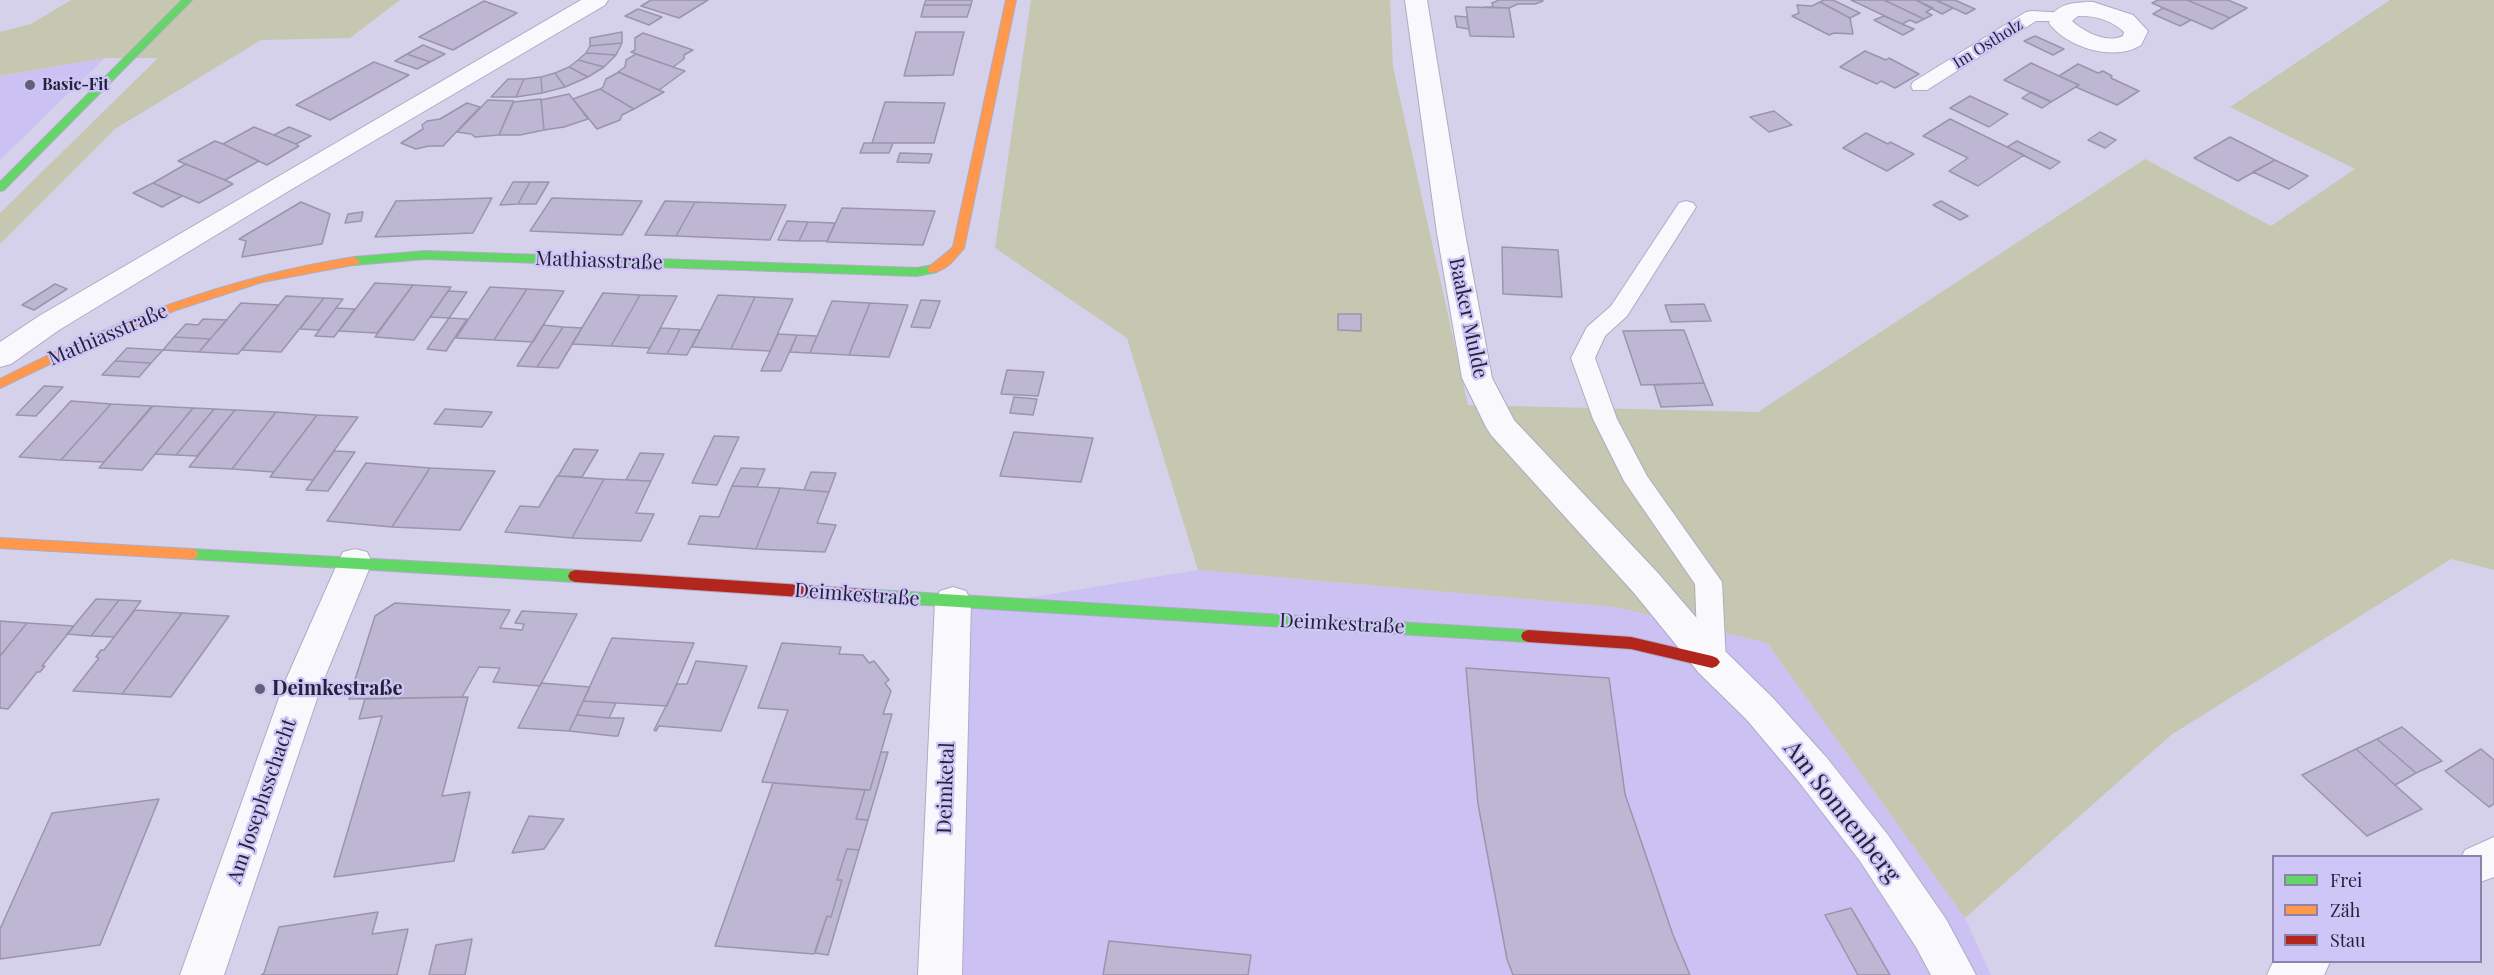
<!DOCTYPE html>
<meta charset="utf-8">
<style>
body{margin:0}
#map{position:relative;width:2494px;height:975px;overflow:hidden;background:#d5d1eb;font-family:"Playfair Display",serif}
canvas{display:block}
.legend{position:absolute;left:2272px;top:855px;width:210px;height:108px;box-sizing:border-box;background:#cec6f6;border:2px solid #8b84aa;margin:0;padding:8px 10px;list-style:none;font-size:18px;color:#262138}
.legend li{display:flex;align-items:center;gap:12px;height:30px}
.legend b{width:30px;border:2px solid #8b84aa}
</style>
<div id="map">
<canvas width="2494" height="975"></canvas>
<ul class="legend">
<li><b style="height:8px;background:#63d668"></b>Frei</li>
<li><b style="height:8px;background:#ff974d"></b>Zäh</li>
<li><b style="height:8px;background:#b3261e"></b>Stau</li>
</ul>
</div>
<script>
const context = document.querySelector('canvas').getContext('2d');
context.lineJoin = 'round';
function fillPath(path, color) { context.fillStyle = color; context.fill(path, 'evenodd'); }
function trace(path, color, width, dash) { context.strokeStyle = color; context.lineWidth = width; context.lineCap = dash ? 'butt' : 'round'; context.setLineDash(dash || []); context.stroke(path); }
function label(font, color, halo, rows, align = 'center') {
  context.font = font + ' "Playfair Display",serif'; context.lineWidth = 4.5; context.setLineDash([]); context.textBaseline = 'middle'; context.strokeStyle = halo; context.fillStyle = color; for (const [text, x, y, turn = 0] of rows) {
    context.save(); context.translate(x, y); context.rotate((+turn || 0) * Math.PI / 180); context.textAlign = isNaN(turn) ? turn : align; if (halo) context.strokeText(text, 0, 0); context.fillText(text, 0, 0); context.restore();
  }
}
fillPath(new Path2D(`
 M105 58 0 160V76Z
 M1198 570 1616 607 1767 643 1965 918 1991 975H932L936 613Z`), '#cbc2f3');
fillPath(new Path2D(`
 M71 0H400L350 38 261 40 115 129 0 244V213L158 58H105L0 76V32L31 24Z
 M1031 0H1390L1393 67 1468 405 1758 412 2145 159 2271 226 2355 169 2230 107 2390 0H2494V570L2451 559 2171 735 1965 918 1767 643 1616 607 1198 570 1127 338 995 248Z`), '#c5c7b1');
const building = new Path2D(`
 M651 0H708L679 18 641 6Z
 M926 0H972L971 5H924Z
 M1499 0H1541L1543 1 1535 4H1518L1509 8 1485 7H1493L1492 3Z
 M1824 0H1833L1860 13 1850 18 1820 2Z
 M1851 0H1884L1924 19 1916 23 1910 20 1902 24Z
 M1884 0H1916L1933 8 1926 12 1932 15 1924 19Z
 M1916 0H1935L1953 8 1942 14Z
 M1941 0H1955L1975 9 1966 14 1938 1Z
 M2158 0H2187L2230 18 2212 29 2152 3Z
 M2187 0H2228L2247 8 2230 18Z
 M484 1 517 13 453 50 419 37Z
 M1820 2 1850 18 1853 34 1834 33 1829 35 1792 16 1799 13 1797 5 1812 6Z
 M924 5H971L967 17H921Z
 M1466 7 1509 8 1514 37 1470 36Z
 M2163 8 2191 20 2180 26 2153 14Z
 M638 9 662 17 649 25 625 16Z
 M1455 16 1467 17 1469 29 1457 27Z
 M1884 16 1902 24 1914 29 1903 35 1874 20Z
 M622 32V43L590 46V38Z
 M916 32H964L953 75 904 76Z
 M643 33 693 50 684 55V59L673 67 631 52 635 50V38Z
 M2035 36 2064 49 2053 55 2024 41Z
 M622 43 616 55 586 53 590 46Z
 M423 45 445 54 430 62 407 54Z
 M1865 51 1886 60 1889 58 1919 74 1895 88 1881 81 1877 84 1840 67Z
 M586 53 616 55 604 67 578 60Z
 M407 54 430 62 417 69 395 61Z
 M636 54 673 67 685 71 659 90 618 72 625 67 626 60Z
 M578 60 604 67 588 77 569 67Z
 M374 62 409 75 330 120 296 105Z
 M2031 63 2059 76 2079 85 2051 102 2004 80Z
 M2078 64 2098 73 2103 71 2112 76 2111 78 2139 91 2117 105 2078 88 2076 87 2079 85 2059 76Z
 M569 67 588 77 565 87 555 73Z
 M619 72 659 90 664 92 634 109 600 89 603 87 606 79Z
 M555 73 565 87 542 93 541 77Z
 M541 77 542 93 516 97 524 79Z
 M508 79H524L516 97H491Z
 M600 89 634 109 622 115 620 120 597 129 573 99Z
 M2031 92 2050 101 2051 102 2042 108 2022 98Z
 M569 94 588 119 564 127 544 130 541 100Z
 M1970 96 2008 114 1989 127 1950 108Z
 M541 99 544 130 520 135H499L513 102Z
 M488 100 514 101 499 135 475 137 471 134 457 132Z
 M885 102 945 103 934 143H872Z
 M467 103 480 107 443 146H429L416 149 401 143 423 129 422 125 427 121 440 119Z
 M1774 111 1792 125 1769 132 1750 117Z
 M1950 119 2007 147 2024 155 1978 186 1949 171 1968 158 1923 136Z
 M254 127 296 144 299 146 267 165 223 144Z
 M289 127 311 136 296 144 274 135Z
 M2100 132 2116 140 2105 148 2088 140Z
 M1866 133 1888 144 1890 142 1914 154 1887 171 1843 148Z
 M2230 137 2275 160 2238 181 2194 158Z
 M215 141 223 144 259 161 225 180 178 161Z
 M2017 141 2060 162 2050 169 2007 147Z
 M864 143H893L889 153H860Z
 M900 153 932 154 929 163 897 162Z
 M2275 160 2300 172 2308 176 2289 189 2253 172Z
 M186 164 225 180 233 184 199 203 153 183Z
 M513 182H530L518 204 500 205Z
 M530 182H549L536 204H518Z
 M153 183 182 196 162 207 133 193Z
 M492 198 473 233 375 237 396 201Z
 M552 198 642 201 622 235 530 231Z
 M665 201 695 202 676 236 645 235Z
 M1941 201 1968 216 1960 220 1933 205Z
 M301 202 330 214 322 244 242 257 246 241 239 239Z
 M695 202 786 205 770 240 676 236Z
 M842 208 935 211 923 245 827 242Z
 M363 212 361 221 345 223 348 214Z
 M787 221 808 222 799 241 778 240Z
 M808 222 835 223 827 241H799Z
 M1502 247 1558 250 1562 297 1503 294Z
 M375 283 413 285 377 333 339 331Z
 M55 284 67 289 34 310 22 305Z
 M413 285 451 287 414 340 375 337Z
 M490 287 527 289 494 340 456 338Z
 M527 289 564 291 533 342 494 340Z
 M448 291 467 292 449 318 430 317Z
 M603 293 640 295 611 346 572 344Z
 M640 295 677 296 650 348 611 346Z
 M718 295 755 297 731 349 692 347Z
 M286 296 324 298 281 352 242 350Z
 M755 297 793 299 770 351 731 349Z
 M324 298 343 299 319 330 300 329Z
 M921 300 940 301 930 328 911 327Z
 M832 301 870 303 849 355 810 353Z
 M241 303 279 305 238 354 199 352Z
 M870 303 908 305 889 357 849 355Z
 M1704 304 1711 321 1671 322 1665 305Z
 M336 308 355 309 334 337 315 336Z
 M1338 314H1361V331L1338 330Z
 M449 318 467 319 446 351 427 349Z
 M203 319 227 320 210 339 174 337 186 324 198 325Z
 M543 325 563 327 537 367 517 366Z
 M563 327 582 328 558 368 537 367Z
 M661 328 680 329 667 354 647 353Z
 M680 329 700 330 687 355 667 354Z
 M1684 330 1704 383 1641 385 1623 331Z
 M778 334 797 335 781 371H761Z
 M797 335 817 336 810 353 790 352Z
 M174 337 210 339 199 352 163 350Z
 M127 348 163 350 151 363 115 361Z
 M115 361 151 363 139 377 102 375Z
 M1007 370 1044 372 1038 396 1001 394Z
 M1704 383 1713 405 1661 407 1654 385Z
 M44 386 63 387 36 416 16 415Z
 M1014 397 1037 399 1033 415 1010 413Z
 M71 401 111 404 61 460 19 457Z
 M111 404 152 406 104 462 61 460Z
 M153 406 193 408 142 470 99 468Z
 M193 408 214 409 176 455 155 454Z
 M214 409 235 410 197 456 176 455Z
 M445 409 492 412 482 427 434 424Z
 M235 410 276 412 232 469 189 467Z
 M276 412 317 415 274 472 232 469Z
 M317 415 358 417 313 480 270 477Z
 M1014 432 1093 438 1081 482 1000 476Z
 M714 436 739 437 717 485 692 483Z
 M574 449 598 450 582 477 558 476Z
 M334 451 355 452 328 491 306 490Z
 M640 453 664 454 651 481 626 480Z
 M366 463 430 468 392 527 327 521Z
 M430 468 495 471 460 530 392 527Z
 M741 468 765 469 757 487 732 486Z
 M811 472 836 473 829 492 804 490Z
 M557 476 604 479 572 538 505 532 520 506 539 507Z
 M604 479 651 481 636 513 654 514 641 541 572 538Z
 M732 486 780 488 756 549 688 544 700 516 719 517Z
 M780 488 829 492 817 523 836 525 825 552 756 549Z
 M96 599 119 600 91 636 67 634Z
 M119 600 141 601 114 637 91 636Z
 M395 603 510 610 500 628 522 630 524 624 515 623 522 611 577 614 540 686 493 682 500 668 479 667 462 697 349 699 375 616Z
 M135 610 182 613 122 694 73 691 99 658 96 657 101 650H104Z
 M182 613 229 616 171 697 122 694Z
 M0 621 27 623 0 656Z
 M27 623 74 626 42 666H45L40 672H37L8 709 0 708V656Z
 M612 638 694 643 667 706 583 701Z
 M782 643 841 647 839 654 863 655 869 663 874 661 889 680 885 683 891 691 883 714H892L870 790 762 782 788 710 758 708Z
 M696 661 747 666 721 731 659 726 656 731 654 730 677 684H687Z
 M1466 668 1609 678 1625 794 1673 935 1690 975H1513L1507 959 1478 804Z
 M541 683 590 687 569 731 518 728Z
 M468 697 442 796 470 792 454 861 334 877 382 716 359 719 365 699Z
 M583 701 616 703 609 718 577 715Z
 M577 715 609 718H624L618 736H614L569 731Z
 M2402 727 2442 761 2416 773 2377 739Z
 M2377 739 2416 773 2395 785 2356 749Z
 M2356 749 2395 785 2422 809 2367 836 2302 775Z
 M2481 749 2494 760V804L2489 807 2445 771Z
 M881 752H888L868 820 856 819 865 790H870Z
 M773 783 865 790 856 819 868 820 859 850 847 849 837 880H842L831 917 827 916 814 954 715 946Z
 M159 799 100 945 0 959V929L52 813Z
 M529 816 564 819 544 849 512 853Z
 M847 849 859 850 828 955 815 953 827 916 831 917 842 880H837Z
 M1851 908 1854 913 1890 975H1858L1825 915Z
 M378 912 372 934 408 929 397 975H261L264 973 279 927Z
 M472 939 465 975H429L436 945Z
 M1109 941 1251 955 1248 975H1103Z`);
fillPath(building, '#bdb7d4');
trace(building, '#9995ab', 1.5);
const lane = new Path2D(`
 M2032 11 2067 13 2070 17 2067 21H2036L1927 90H1913L1911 86 1913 82 2026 12Z
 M1686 201 1693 203 1696 207 1627 316 1605 336 1595 358 1617 419 1647 476 1722 582 1726 662 1722 670 1712 674 1702 670 1698 662 1695 584 1624 481 1593 419 1571 358 1587 327 1611 306 1679 203Z`);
const street = new Path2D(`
 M581 0H608L605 5 292 189 59 330 11 364 0 367V342L39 316Z
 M1405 0H1427L1465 233 1492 378 1514 420 1658 573 1725 651 1773 698 1827 758 1888 835 1946 919 1976 975H1931L1916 947 1860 861 1799 782 1747 720 1699 673 1634 593 1491 435 1486 427 1462 378 1437 233Z
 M2093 2 2133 15 2148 31 2141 45C2115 62 2067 48 2049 23L2050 17C2059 3 2077 2 2093 2ZM2078 16C2094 15 2112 20 2124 32L2123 36C2107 44 2084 32 2072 21Z
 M355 549 367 552 372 562 322 684 224 975H180L284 684 338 562 343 552Z
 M953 587 966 591 971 601 962 975H918L935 601 940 591Z
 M2494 837V877L2480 882V856H2462L2465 850Z
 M2274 960V962H2330L2324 975H2267Z`);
const fast = new Path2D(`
 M182 0H192L4 190 0 191V182Z
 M425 251 917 268 933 265 939 269 937 272 917 276 425 259 354 265 348 261 354 257Z
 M191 549 575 570 580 572 582 576 580 580 575 582 191 559 186 558 184 554 186 550Z
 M877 590 1528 630 1533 632 1535 636 1533 640 1528 642 877 602 872 600 870 596 872 592Z`);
const slow = new Path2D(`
 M1006 0H1016L964 248C955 259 944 274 929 272L927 269C935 261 945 255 953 247Z
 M354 257 360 261 358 264 262 282 176 310 89 345 0 388V379C117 320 224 278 354 257Z
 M0 538 191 549 196 550 198 554 196 558 191 559 0 548Z`);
const jam = new Path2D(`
 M575 570 877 590 882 592 884 596 882 600 877 602 575 582 570 580 568 576 570 572Z
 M1528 630 1631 637 1712 656 1717 658 1720 662 1717 666 1712 668 1631 649 1528 642 1523 640 1521 636 1523 632Z`);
trace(lane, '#afabc2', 2);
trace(street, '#afabc2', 2);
trace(fast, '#afabc2', 2);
trace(slow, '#afabc2', 2);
trace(jam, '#afabc2', 2);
fillPath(lane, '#f9f8fc');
fillPath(street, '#f9f8fc');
fillPath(fast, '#63d668');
fillPath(slow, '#ff974d');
fillPath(jam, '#b3261e');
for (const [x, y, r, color] of [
 [30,85,6,"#635f77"],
 [260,689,6,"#635f77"]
]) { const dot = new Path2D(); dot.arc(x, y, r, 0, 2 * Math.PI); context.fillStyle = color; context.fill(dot); trace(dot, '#cec6f6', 2); }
label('16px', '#262138', '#cec6f6', [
 ["Im Ostholz",1988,44,-32]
]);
label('bold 16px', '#262138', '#cec6f6', [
 ["Basic-Fit",42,85]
], 'left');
label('20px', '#262138', '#cec6f6', [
 ["Mathiasstraße",599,261,2],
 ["Baaker Mulde",1468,318,78],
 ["Mathiasstraße",108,335,-23],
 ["Deimkestraße",857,595,4],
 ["Deimkestraße",1342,624,3],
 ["Deimketal",946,788,-88],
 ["Am Josephsschacht",262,801,-71]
]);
label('bold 20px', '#262138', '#cec6f6', [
 ["Deimkestraße",272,689]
], 'left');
label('24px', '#262138', '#cec6f6', [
 ["Am Sonnenberg",1842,812,52]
]);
</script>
